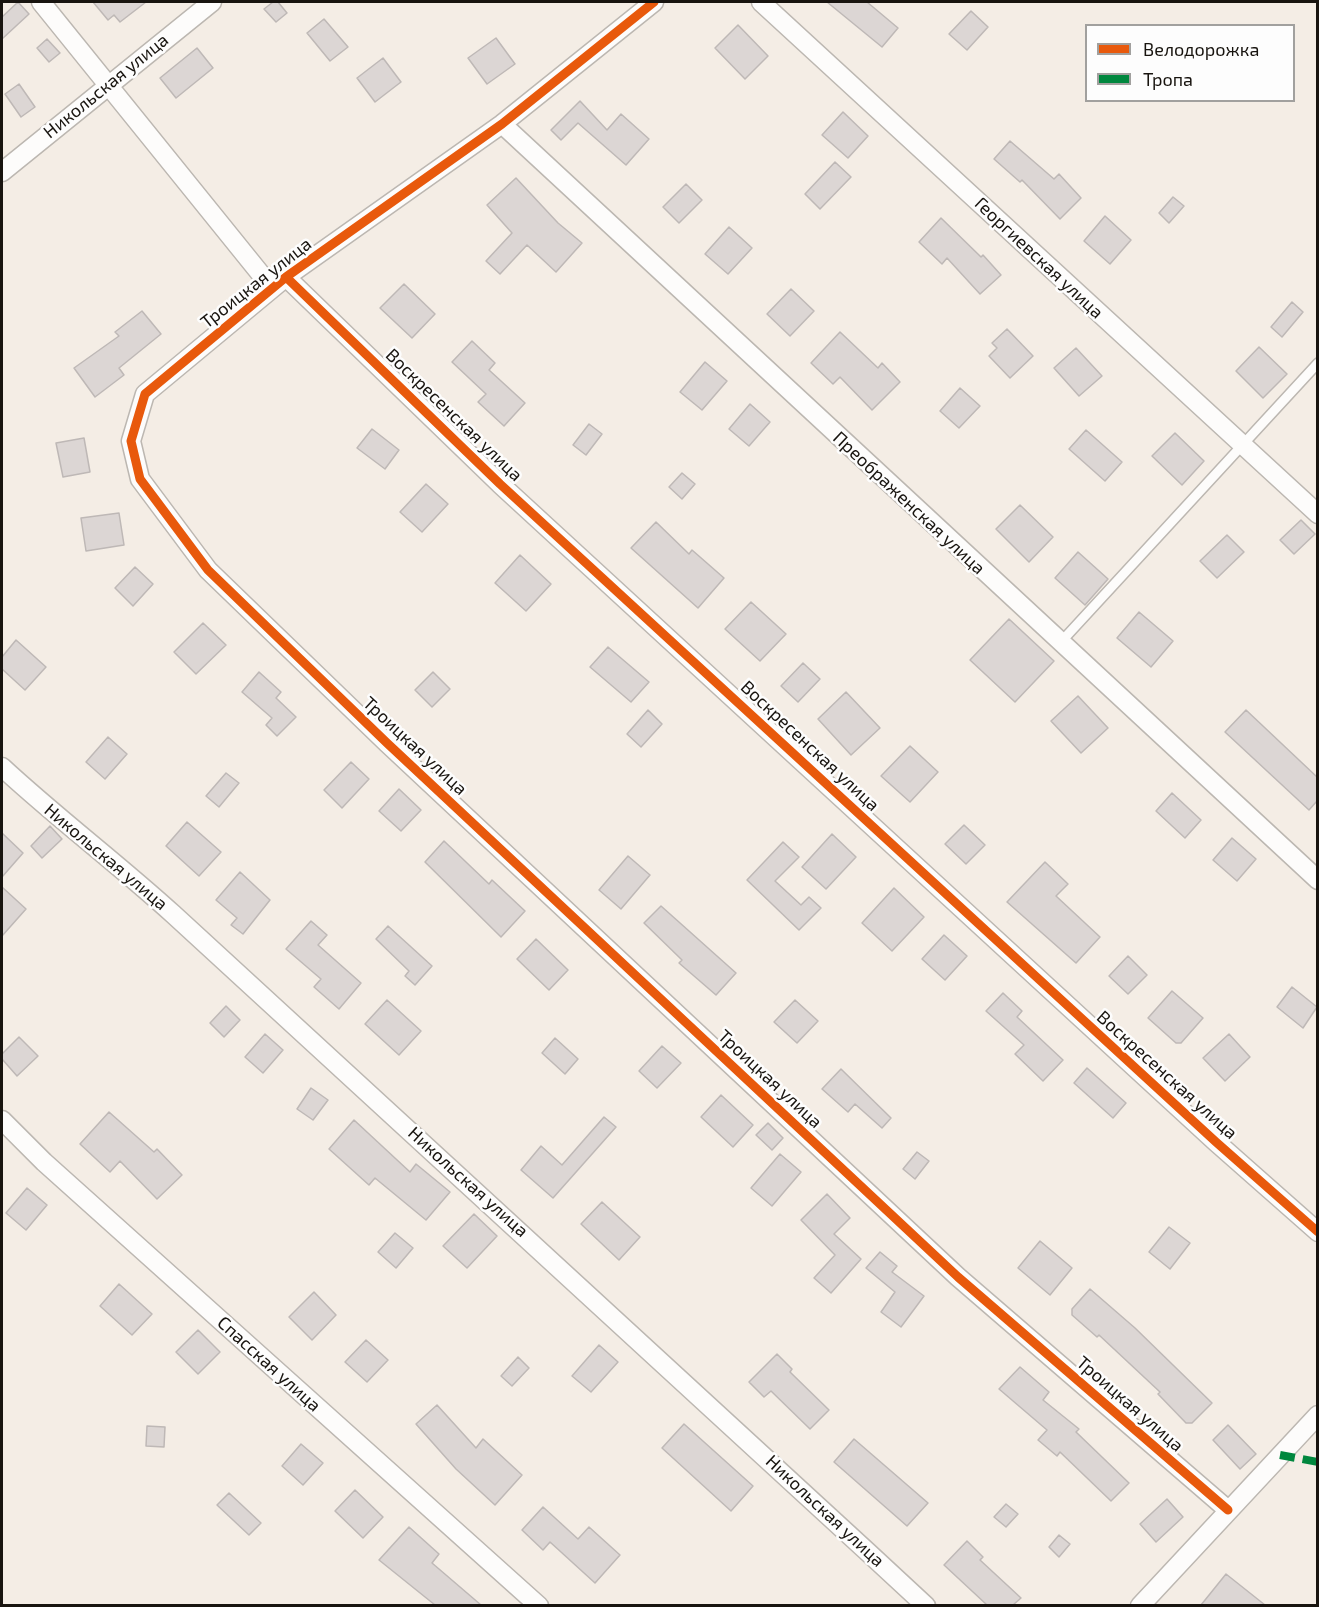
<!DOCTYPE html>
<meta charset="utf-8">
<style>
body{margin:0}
#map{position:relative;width:1319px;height:1607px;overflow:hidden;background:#f4ede5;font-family:"Exo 2",sans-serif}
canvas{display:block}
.frame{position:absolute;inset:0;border:3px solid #18140f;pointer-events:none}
.legend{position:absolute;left:1085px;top:24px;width:210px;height:78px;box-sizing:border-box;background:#fdfdfd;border:2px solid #a1a09e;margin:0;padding:8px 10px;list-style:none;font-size:18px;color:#18140f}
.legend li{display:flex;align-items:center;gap:12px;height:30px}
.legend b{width:30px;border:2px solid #a1a09e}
</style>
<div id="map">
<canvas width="1319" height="1607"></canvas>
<div class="frame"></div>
<ul class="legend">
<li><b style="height:8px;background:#e8590c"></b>Велодорожка</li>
<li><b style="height:8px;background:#00873e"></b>Тропа</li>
</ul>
</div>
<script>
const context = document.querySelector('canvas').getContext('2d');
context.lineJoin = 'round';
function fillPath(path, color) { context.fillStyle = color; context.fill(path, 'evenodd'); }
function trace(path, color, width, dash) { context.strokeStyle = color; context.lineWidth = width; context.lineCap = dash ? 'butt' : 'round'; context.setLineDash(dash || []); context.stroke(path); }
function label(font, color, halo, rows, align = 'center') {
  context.font = font + ' "Exo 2",sans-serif'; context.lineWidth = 5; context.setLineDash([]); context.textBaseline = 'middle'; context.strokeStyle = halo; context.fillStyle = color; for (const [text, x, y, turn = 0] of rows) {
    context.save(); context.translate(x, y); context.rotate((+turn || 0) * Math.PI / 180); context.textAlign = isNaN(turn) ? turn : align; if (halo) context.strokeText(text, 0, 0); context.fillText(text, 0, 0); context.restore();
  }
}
const building = new Path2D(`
 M18 2 29 14 2 39V17Z
 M93 2H146L120 22 114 15 108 20Z
 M273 2H278L287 13 276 22 264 9Z
 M827 2H867L898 28 882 47Z
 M971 11 988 27 967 50 949 34Z
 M324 19 348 47 330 61 307 33Z
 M738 25 768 56 745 79 715 48Z
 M496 38 515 64 487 84 468 58Z
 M47 39 60 53 49 62 37 48Z
 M197 48 213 68 176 98 160 78Z
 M383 58 401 82 375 102 357 78Z
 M19 84 35 107 21 117 5 94Z
 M580 101 607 130 621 114 649 139 626 165 578 123 561 140 551 130Z
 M843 112 868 136 848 158 822 135Z
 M1010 141 1054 179 1059 174 1081 198 1060 219 1022 180 1020 182 994 159Z
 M835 162 851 177 820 209 805 194Z
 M516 178 558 223 582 243 556 272 527 245 500 274 486 261 512 233 487 205Z
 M686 184 702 200 679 223 663 207Z
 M1173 197 1184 206 1169 223 1159 213Z
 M1105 216 1131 240 1110 264 1084 241Z
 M941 218 981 257 983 255 1001 275 980 294 947 258 942 264 919 242Z
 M729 227 752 248 728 274 705 254Z
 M404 284 435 314 412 338 380 308Z
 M791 289 814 311 790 336 767 314Z
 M1292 302 1303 312 1282 337 1271 327Z
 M142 311 161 334 119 368 124 375 95 397 74 368 119 336 115 332Z
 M1007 329 1033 356 1010 378 989 356 997 348 992 343Z
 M840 332 878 368 882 363 900 382 872 410 840 377 833 384 811 363Z
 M472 341 495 363 489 370 525 403 504 426 478 402 486 394 452 362Z
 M1259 347 1287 374 1263 398 1236 371Z
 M1076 348 1102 376 1079 396 1054 368Z
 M705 362 727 381 702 410 680 392Z
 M960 388 980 406 959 428 940 411Z
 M750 404 770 422 749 446 729 429Z
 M589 424 602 434 586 455 573 445Z
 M372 429 399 450 385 469 357 448Z
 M1086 430 1122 462 1105 481 1069 449Z
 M1175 433 1204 461 1182 485 1152 456Z
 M84 438 90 472 63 477 56 443Z
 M682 473 695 484 682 499 669 487Z
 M426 484 448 504 422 532 400 512Z
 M1020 505 1053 537 1029 562 996 529Z
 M119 513 124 545 86 551 81 518Z
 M1301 520 1315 534 1294 554 1280 540Z
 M656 522 689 554 692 550 724 578 698 608 631 548Z
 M1227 535 1244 552 1217 578 1200 561Z
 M1078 552 1108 579 1085 605 1055 578Z
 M520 555 551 584 526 611 495 583Z
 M135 567 153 584 133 606 115 588Z
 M751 602 786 634 760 661 725 629Z
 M1139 612 1173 641 1151 667 1117 638Z
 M1009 619 1054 661 1015 702 970 660Z
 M203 623 226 645 196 674 174 652Z
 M16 640 46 667 25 690 2 669V657Z
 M608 647 649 682 631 702 590 667Z
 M803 663 820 679 798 702 781 686Z
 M259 672 281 692 276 698 296 717 277 736 266 725 272 718 242 692Z
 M433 672 450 689 432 707 415 690Z
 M846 692 880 728 851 755 818 719Z
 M1078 696 1108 728 1081 753 1051 721Z
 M648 710 662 724 641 747 627 734Z
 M1246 710 1317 777V801L1309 810 1225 732Z
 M108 737 127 754 105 779 86 762Z
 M910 746 938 772 910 802 881 776Z
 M351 762 369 779 342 808 324 790Z
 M226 773 239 783 219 807 206 796Z
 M399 789 421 810 401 831 379 811Z
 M1172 793 1201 820 1185 838 1156 811Z
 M187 822 221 852 199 876 166 846Z
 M964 825 985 845 966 864 945 844Z
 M50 826 62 839 42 858 31 846Z
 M2 833 23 853 2 877Z
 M832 834 856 857 826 889 802 867Z
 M1232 838 1256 859 1237 881 1213 860Z
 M444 841 489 884 492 880 525 911 501 937 425 862Z
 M783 842 799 857 775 881 801 905 809 897 821 908 799 930 747 880Z
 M628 856 650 875 621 909 599 890Z
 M1045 862 1068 884 1056 896 1100 937 1076 963 1007 902Z
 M240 872 270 900 243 934 231 925 237 918 216 900Z
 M2 887 26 909 2 936Z
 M894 888 924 917 892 951 862 923Z
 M661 906 736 973 716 995 679 963 682 960 644 923Z
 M311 921 327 935 318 945 361 983 339 1009 314 987 321 979 286 949Z
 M388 926 432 966 415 985 405 976 409 971 376 939Z
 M944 935 967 956 945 980 922 959Z
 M536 939 568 970 549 990 517 959Z
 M1128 956 1147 975 1128 994 1109 976Z
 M1292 987 1317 1007 1303 1028 1277 1007Z
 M1172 991 1203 1018 1181 1043H1176L1148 1018Z
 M1003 993 1022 1011 1017 1017 1063 1060 1043 1081 1015 1054 1024 1045 986 1011Z
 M387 1000 421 1031 399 1055 365 1024Z
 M795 1000 818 1021 797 1043 774 1022Z
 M226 1006 240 1020 224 1037 210 1023Z
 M265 1034 283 1050 263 1073 245 1057Z
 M1229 1034 1250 1057 1225 1081 1203 1058Z
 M19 1037 38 1056 17 1076 2 1059V1054Z
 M555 1038 578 1059 565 1074 542 1053Z
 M662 1046 681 1063 657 1088 639 1071Z
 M1087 1068 1126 1103 1113 1118 1074 1083Z
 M841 1069 891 1118 882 1128 855 1104 848 1112 822 1089Z
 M311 1088 328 1100 313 1120 297 1109Z
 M721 1095 753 1125 733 1147 701 1117Z
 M109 1112 154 1152 157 1149 182 1175 157 1199 120 1161 110 1172 80 1144Z
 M604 1117 616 1127 553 1198 521 1170 541 1146 562 1165Z
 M354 1120 410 1172 416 1164 450 1192 426 1220 375 1178 369 1185 329 1149Z
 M768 1123 783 1138 772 1150 756 1135Z
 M917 1152 929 1161 915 1179 903 1169Z
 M780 1154 801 1172 772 1206 751 1188Z
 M27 1188 47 1205 26 1230 6 1213Z
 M827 1194 850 1218 834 1234 861 1259 831 1293 814 1278 835 1255 801 1220Z
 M602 1202 640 1237 619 1260 581 1224Z
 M474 1214 497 1236 467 1268 443 1246Z
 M1169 1227 1190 1243 1170 1269 1149 1252Z
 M395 1233 413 1248 396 1268 378 1252Z
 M1040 1241 1072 1268 1050 1295 1018 1268Z
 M880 1252 897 1266 892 1272 924 1296 901 1327 881 1312 895 1292 866 1268Z
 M119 1284 152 1314 132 1335 100 1306Z
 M1090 1289 1135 1328 1212 1403 1192 1423H1186L1158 1394 1160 1392 1099 1335 1097 1337 1072 1315V1309Z
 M314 1292 336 1315 312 1340 289 1317Z
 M198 1330 220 1352 198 1374 176 1352Z
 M366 1340 388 1360 367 1382 345 1362Z
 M599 1345 618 1362 591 1392 572 1376Z
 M777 1354 792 1369 790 1372 829 1410 810 1429 771 1391 764 1397 749 1382Z
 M518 1357 529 1368 512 1386 501 1376Z
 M1020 1367 1049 1392 1043 1400 1079 1429 1076 1432 1129 1483 1111 1501 1060 1452 1057 1456 1038 1440 1047 1430 999 1389Z
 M437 1405 476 1448 483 1439 522 1475 495 1505 456 1469 416 1424Z
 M684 1424 753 1486 731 1511 662 1448Z
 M1228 1425 1256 1454 1240 1469 1213 1440Z
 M147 1426 165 1427 164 1447 146 1446Z
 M854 1439 928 1503 907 1526 834 1462Z
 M301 1444 323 1463 303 1485 282 1466Z
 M355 1490 383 1517 363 1538 335 1511Z
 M229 1493 261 1523 249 1535 217 1505Z
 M1167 1499 1183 1517 1156 1542 1140 1524Z
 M1006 1504 1018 1514 1006 1527 994 1517Z
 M543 1507 578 1539 589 1527 620 1555 595 1583 550 1542 543 1550 522 1530Z
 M409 1527 439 1554 432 1563 481 1605H435L379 1560Z
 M1059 1535 1070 1544 1059 1557 1049 1547Z
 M967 1541 983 1557 980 1560 1021 1598 1013 1605H987L944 1565Z
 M1226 1574 1265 1605H1201Z`);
fillPath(building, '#dcd6d4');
trace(building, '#beb8b6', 1.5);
const lane = new Path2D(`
 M1060 643 1318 363`);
const street = new Path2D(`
 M41 2 272 288
 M654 2 502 124 286 277 145 394 131 441 140 479 208 570 387 743 958 1277 1228 1510
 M761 2 1318 514
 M502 124 1318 880
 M2 172 212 2
 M286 277 500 484 1216 1142 1318 1232
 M2 767C57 818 117 863 173 914 425 1143 676 1374 926 1606
 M2 1120 44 1162 539 1606
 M1140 1606 1318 1415`);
trace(lane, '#bcb7b1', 12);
trace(street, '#bcb7b1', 21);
trace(lane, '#fdfcfb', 9);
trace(street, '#fdfcfb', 18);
trace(new Path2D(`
 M1280 1455 1318 1462`), '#00873e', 8, [15, 8]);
trace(new Path2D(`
 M654 2 502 124 286 277 145 394 131 441 140 479 208 570 387 743 958 1277 1228 1510
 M286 277 500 484 1216 1142 1318 1232`), '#e8590c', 9);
label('18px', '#18140f', '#fdfdfd', [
 ["Никольская улица",106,86,-39],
 ["Георгиевская улица",1039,258,43],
 ["Троицкая улица",256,283,-38],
 ["Воскресенская улица",454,415,44],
 ["Преображенская улица",909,503,43],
 ["Троицкая улица",415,746,43],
 ["Воскресенская улица",810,746,43],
 ["Никольская улица",106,857,40],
 ["Воскресенская улица",1167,1075,42],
 ["Троицкая улица",770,1079,43],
 ["Никольская улица",468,1182,42],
 ["Спасская улица",269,1364,42],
 ["Троицкая улица",1130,1404,41],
 ["Никольская улица",825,1511,43]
]);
</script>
